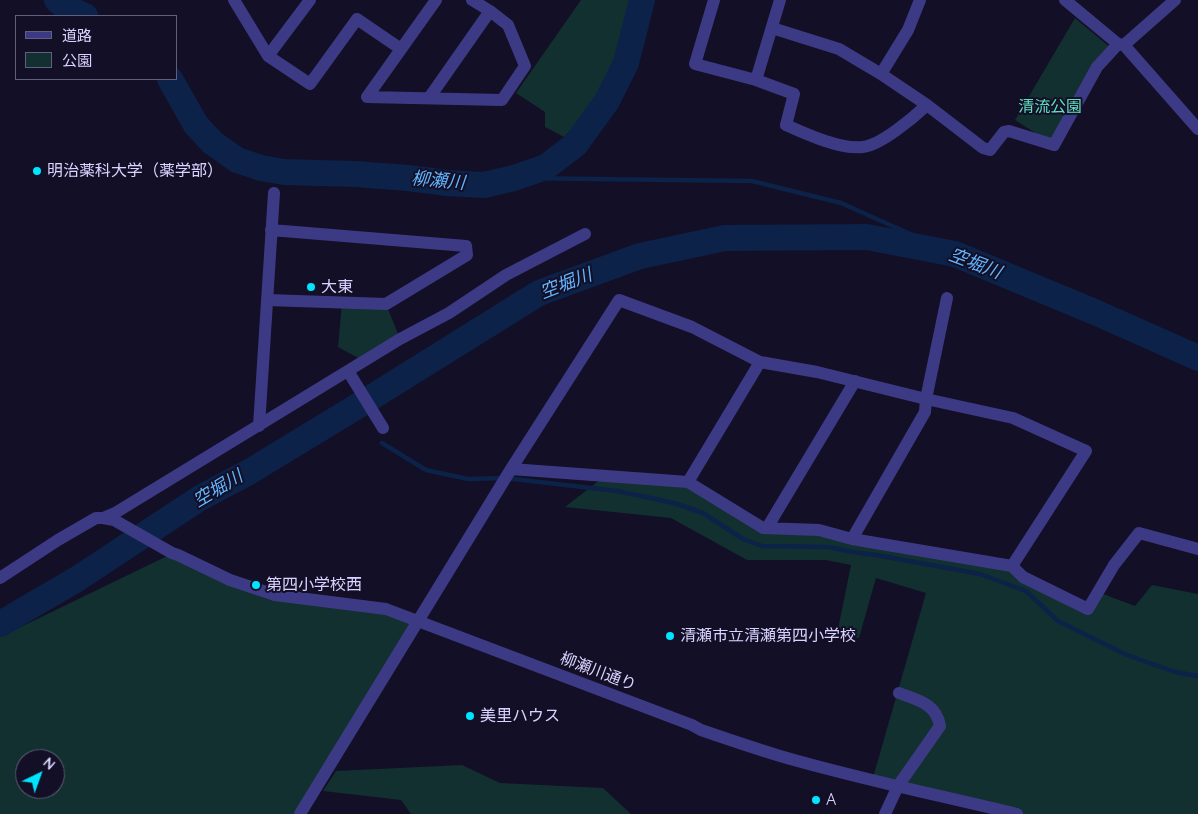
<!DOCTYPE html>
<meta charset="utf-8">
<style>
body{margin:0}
#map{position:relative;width:1198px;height:814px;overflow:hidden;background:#130f26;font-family:Quicksand,"Noto Sans JP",sans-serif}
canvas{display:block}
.legend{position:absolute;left:15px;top:15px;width:162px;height:65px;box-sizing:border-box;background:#130f26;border:1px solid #625e7d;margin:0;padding:6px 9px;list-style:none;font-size:15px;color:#d9d4ff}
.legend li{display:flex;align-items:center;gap:10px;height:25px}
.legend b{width:25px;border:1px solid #625e7d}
.north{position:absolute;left:15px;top:749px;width:50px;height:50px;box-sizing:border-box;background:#130f26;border:1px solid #625e7d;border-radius:50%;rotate:42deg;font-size:14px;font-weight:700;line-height:20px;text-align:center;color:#d9d4ff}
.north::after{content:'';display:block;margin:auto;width:18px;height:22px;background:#00e5ff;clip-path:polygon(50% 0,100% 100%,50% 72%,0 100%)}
</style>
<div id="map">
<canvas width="1198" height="814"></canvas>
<ul class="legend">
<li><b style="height:6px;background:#3d3a85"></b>道路</li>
<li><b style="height:14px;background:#12302f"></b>公園</li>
</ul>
<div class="north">N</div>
</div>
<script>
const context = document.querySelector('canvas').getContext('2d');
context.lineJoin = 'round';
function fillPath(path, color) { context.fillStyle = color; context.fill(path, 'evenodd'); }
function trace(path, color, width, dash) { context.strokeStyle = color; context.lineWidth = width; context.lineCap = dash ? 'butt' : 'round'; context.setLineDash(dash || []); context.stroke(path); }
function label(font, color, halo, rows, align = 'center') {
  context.font = font + ' Quicksand,"Noto Sans JP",sans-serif'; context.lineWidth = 4; context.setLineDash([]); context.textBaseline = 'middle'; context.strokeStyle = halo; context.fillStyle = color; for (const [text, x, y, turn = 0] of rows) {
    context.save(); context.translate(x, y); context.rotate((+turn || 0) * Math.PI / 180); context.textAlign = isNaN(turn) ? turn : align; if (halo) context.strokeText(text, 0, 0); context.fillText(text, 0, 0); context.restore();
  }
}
fillPath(new Path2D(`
 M581 0H636L623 58 595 108 564 137 545 127V112L516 93Z
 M1075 18 1111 48 1054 145 1015 120Z
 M342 303 386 304 400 339 360 359 338 347Z
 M605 476 688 482 767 528 1012 566 1088 609 1098 592 1135 606 1152 585 1198 594V814H1017L872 781 926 593 876 578 859 638 837 634 851 565 826 560H747L671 518 565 507Z
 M172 553 275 595 386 609 418 621 300 814H0V637L165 557ZM25 759H55V789H25Z
 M462 765 500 783 603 788 631 814H411L401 800 323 791 336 771Z`), '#12302f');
trace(new Path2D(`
 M514 178 752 181 841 203 955 254
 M382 443 426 470 468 479 505 478 617 491 674 503 703 513 743 539 762 546 829 547 852 552 876 555 980 574 1026 591 1058 621 1127 655 1175 672 1198 676`), '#0c2248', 4.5);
trace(new Path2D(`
 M57 0 69 9 85 16
 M170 79 196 125 213 143 237 160 261 168 284 172 355 174 408 178 447 183 484 185 514 178 546 167 576 144 607 101 626 63 642 0
 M0 624 77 579 200 498 249 472 356 407 539 293 640 256 725 238 867 237 955 254 1097 313 1198 358`), '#0c2248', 26);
trace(new Path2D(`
 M234 0 268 56 310 0
 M436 0 367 97 502 100 525 66 508 25 490 11 472 0
 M714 0 695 64 756 80 794 94 786 125C806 134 841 150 863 147 881 145 913 118 927 105
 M1065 0 1118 44 1124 45 1198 129
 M772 28 839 49 881 74 927 105 983 148 990 150 1004 132 1009 131 1054 145 1097 67 1118 44
 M1124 45 1175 0
 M268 56 310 84 357 19 401 49
 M881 74 908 30 920 0
 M756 80 780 0
 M429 98 490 11
 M267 300 386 304 467 255 466 246 271 230
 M348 371 383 428
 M259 426 274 193
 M511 469 688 482 763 528 819 530 852 539 1012 566 1023 577 1088 609 1114 565 1139 533 1198 549
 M688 482 760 362
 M103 518 115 513 400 339 449 313 506 275 585 234
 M767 528 855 381
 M852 539 925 412 926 399 947 298
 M0 578 58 540 96 518H103L114 520 172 553 178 555 230 580 275 595 386 609 692 725 701 730C727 739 754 748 780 756 859 779 938 795 1017 814
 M300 814 511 469 619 300 692 327 760 362 817 372 926 399 1013 418 1086 451 1012 566
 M885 814 898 786 940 726C936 703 917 700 899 693`), '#3d3a85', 12);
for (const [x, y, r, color] of [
 [37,171,5,"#00e5ff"],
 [311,287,5,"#00e5ff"],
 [256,585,5,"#00e5ff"],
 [670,636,5,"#00e5ff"],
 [470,716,5,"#00e5ff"],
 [816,800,5,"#00e5ff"]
]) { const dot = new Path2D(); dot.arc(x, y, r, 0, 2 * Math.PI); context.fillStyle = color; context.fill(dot); trace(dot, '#130f26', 2); }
label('16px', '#5fe0c0', '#130f26', [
 ["清流公園",1050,107]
]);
label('16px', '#d9d4ff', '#130f26', [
 ["明治薬科大学（薬学部）",47,171],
 ["大東",321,287],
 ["第四小学校西",266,585],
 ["清瀬市立清瀬第四小学校",680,636],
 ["美里ハウス",480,716],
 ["A",826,800]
], 'left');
label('16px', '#d9d4ff', '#130f26', [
 ["柳瀬川通り",598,672,21]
]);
label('italic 18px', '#62b6ff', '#130f26', [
 ["柳瀬川",438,181,5],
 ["空堀川",975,264,21],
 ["空堀川",566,284,-21],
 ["空堀川",218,489,-31]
]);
</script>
